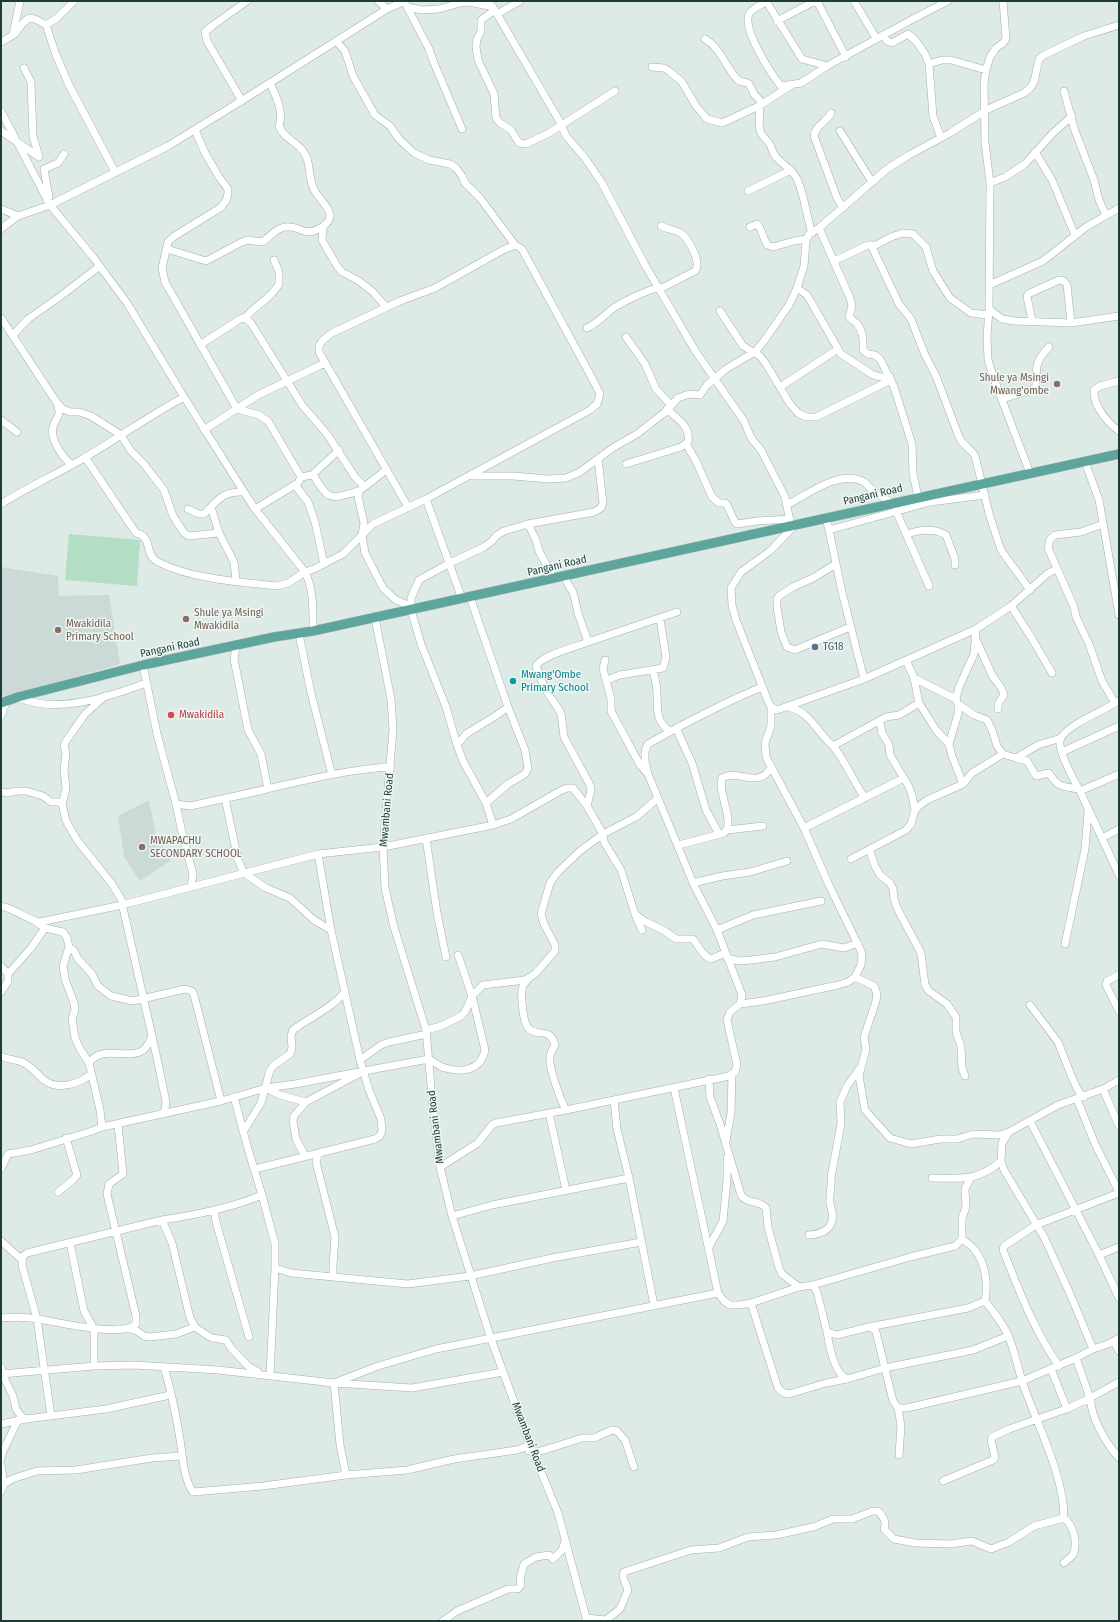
<!DOCTYPE html>
<style>
body{margin:0}
#map{position:relative;width:1120px;height:1622px;overflow:hidden;background:#ddeae6;font-family:"Fira Sans Condensed",sans-serif}
canvas{display:block}
.frame{position:absolute;inset:0;border:2px solid #1d3b38;pointer-events:none}
</style>
<div id="map">
<canvas width="1120" height="1622"></canvas>
<div class="frame"></div>
</div>
<script>
const context = document.querySelector('canvas').getContext('2d');
context.lineJoin = 'round';
function fillPath(path, color) { context.fillStyle = color; context.fill(path, 'evenodd'); }
function trace(path, color, width, dash) { context.strokeStyle = color; context.lineWidth = width; context.lineCap = dash ? 'butt' : 'round'; context.setLineDash(dash || []); context.stroke(path); }
function label(font, color, halo, rows, align = 'center') {
  context.font = font + ' "Fira Sans Condensed",sans-serif'; context.lineWidth = 3; context.setLineDash([]); context.textBaseline = 'middle'; context.strokeStyle = halo; context.fillStyle = color; for (const [text, x, y, turn = 0] of rows) {
    context.save(); context.translate(x, y); context.rotate((+turn || 0) * Math.PI / 180); context.textAlign = isNaN(turn) ? turn : align; if (halo) context.strokeText(text, 0, 0); context.fillText(text, 0, 0); context.restore();
  }
}
fillPath(new Path2D(`
 M1 567 58 576 59 596 109 595 120 664 23 692 1 696Z
 M149 800 156 836 171 860 140 881 124 857 118 816Z`), '#cbdad6');
fillPath(new Path2D(`
 M69 534 140 540 137 586 65 580Z`), '#b3dec5');
const minor = new Path2D(`
 M378 1 387 9
 M404 1 429 49 434 63 462 129
 M488 1 497 14 560 122 566 136 585 158 602 183 645 265 696 352 744 421 751 438 761 450 785 497 791 526
 M766 1 802 59 827 66 911 20 948 1
 M854 1 876 38
 M1003 1 1006 39 1003 43 996 48 990 57 986 70 984 84 985 142 990 183 989 309 987 337 988 360 994 379 1030 473
 M766 2C761 5 752 8 749 14 742 29 771 74 781 86L801 83 827 66
 M407 7 422 10 439 9 460 3 469 2 493 7
 M495 10 481 20V31L477 39 476 47 478 60 494 94 496 118 500 123 511 130 519 143 526 144 549 133 615 91
 M497 14 520 1
 M777 21 813 2 818 3 846 57
 M46 25 57 18 74 1
 M13 34 20 1
 M883 35 887 41 892 43 908 34 916 41 925 54 929 64 933 116 941 138
 M705 39C721 48 725 67 738 80 741 83 745 81 749 84L754 94 762 103
 M336 41 345 51 353 76 375 115 390 126 399 139 414 153 429 160 450 164 456 168 462 176 465 183 480 198 515 245
 M1 42 15 34 23 23 29 18 35 19 46 25 56 55 69 85 115 172
 M929 64 942 60H951L986 70
 M652 67 664 68 669 71 682 82 696 106 707 119 722 123 759 106 790 86
 M24 68 31 82 33 136 39 157
 M1064 91 1075 131 1094 180 1099 200 1106 215
 M242 101 207 41 205 32 212 26 247 1
 M759 106C761 115 757 125 761 133 763 137 767 140 769 143 772 147 772 153 776 157 783 165 792 169 797 179 805 196 806 215 812 233
 M1 111 50 205 93 257 127 303 184 397 244 492 255 509 305 572 288 583 277 586C240 582 191 579 158 562 143 554 154 537 136 533L85 457
 M831 113C827 122 815 125 814 136L837 198 843 208
 M195 130 205 153 219 177 228 189V193L226 201 220 208 173 237 168 242 162 268 165 282 237 409 259 415 268 421 301 477 298 483 255 509
 M1 131 39 157
 M840 131 872 182
 M1035 152 1052 180 1075 235
 M990 183 1005 177 1025 164 1052 134 1072 116
 M748 191 791 170
 M47 200 49 197 44 169 58 163 64 154
 M1 209 18 216
 M323 227 322 240 337 266 342 272 359 281 373 292 386 307
 M750 227 757 224 759 226 767 245 773 247 794 241 807 239
 M819 228 850 298 852 306 849 317C852 320 855 321 857 324 864 331 863 341 863 350L868 354 875 355 880 359 894 387 912 444 913 474 918 497
 M1 229 18 216 50 205 168 146 246 98 387 9 405 1
 M871 245 899 304 911 319 925 355 936 376 959 437C963 446 971 448 975 456L990 517 1001 550 1030 590
 M167 249 206 261 240 243 247 240 262 242C270 237 276 228 285 227 300 224 303 239 322 227 327 224 330 220 330 215 328 204 316 197 313 187 308 176 311 164 305 154 299 142 284 140 279 126 284 113 276 96 270 83
 M834 261 868 245H876L891 237 903 233 913 234 926 247 933 271 950 298 971 313 988 315
 M989 285 1043 261 1086 227 1119 208
 M797 288 807 295 841 354 873 375 881 377H890
 M660 289 695 271C702 263 689 240 682 234 677 230 667 229 661 226
 M989 309 1002 319 1015 321 1071 323 1119 316
 M720 311 743 346 760 356 766 364 790 404 798 413 806 417H816L891 380
 M1 318 57 403C61 416 59 413 54 424 48 437 62 457 72 465
 M245 318C255 305 271 299 279 284V272L274 260
 M1032 320 1027 297 1028 294 1059 280 1064 281 1067 285 1071 323
 M587 328C598 323 605 314 615 307 628 299 644 292 659 287
 M13 335 28 319 58 298 100 266
 M626 337 645 364 656 389 671 405
 M200 345 240 319 245 318 251 323 302 405 327 434 355 477 364 486
 M1119 381 1100 386 1094 390C1093 406 1107 422 1119 431
 M780 387 838 349
 M1002 399 1029 391 1036 387C1036 368 1035 361 1049 347
 M57 403 63 409 70 412H79L91 416 121 435 131 451 143 463 164 490 173 516 184 533 189 536 219 533
 M1 420 17 432
 M204 430 258 395 325 363
 M686 444 696 461 712 497 719 503H725L727 505 735 522 737 524 757 521 790 519
 M598 459 603 503 601 508 594 512 528 524 504 531 496 536 492 541 484 547 450 563 419 580 411 598V610L421 644 446 707 457 745 463 761 486 803 493 825 511 819 560 791 567 788H573L587 806 603 834 604 842 621 870 635 914 642 930
 M1085 462 1099 500 1119 615
 M626 464 681 447 688 442C691 426 677 419 667 409
 M386 470 359 491 358 497 364 523 362 535 365 553 383 588 396 600 410 606
 M312 475 339 450
 M472 476H513L548 479 566 478 580 472 614 447 637 434 664 413 678 398 689 394 700 395 707 385 726 369 756 351 764 341 789 305 797 288 804 266 806 241 809 234 819 228 887 169 909 155 950 133 986 110 1024 93 1030 88 1034 82 1039 59 1044 55 1084 36 1119 25
 M301 477 312 475 314 476C329 503 332 498 359 491
 M295 485 308 502 315 522 324 564
 M426 499 462 599
 M1 504C28 487 57 474 84 458 118 438 149 416 184 397
 M787 505C808 494 840 469 864 482 867 484 869 487 871 489 877 494 885 498 891 503
 M211 507 219 533 234 562 236 581
 M188 509C193 511 198 515 203 514 206 513 208 510 210 508 221 496 227 491 244 492
 M896 511 929 586
 M826 519 829 530 842 592 864 679
 M528 524 536 540 539 551 554 579
 M1103 524 1081 532 1055 535 1050 539 1048 548 1074 607 1076 617 1089 644 1102 681 1115 703
 M795 525 770 551 741 572 731 588 732 605 736 620 768 701 771 707 777 710 864 679 976 629 1011 606 1047 574 1056 569
 M829 530 930 502 985 495
 M907 534C919 530 934 528 946 535L955 559V565
 M836 564 813 578 793 587 779 596 777 599V607L781 632 787 647 795 650 850 627
 M564 576 569 586 573 592 578 613 588 642C576 647 542 655 536 666L545 689 561 713 564 737 590 785 591 790 587 806
 M470 597 508 707 525 750 528 768 525 774 508 784 486 803
 M1011 606 1031 637 1052 673
 M375 618 391 699 393 730 383 847 385 888 394 927 426 1030 432 1097 440 1167 452 1216 491 1339 530 1445 558 1513 587 1621
 M313 631C313 611 314 590 305 572L314 569 343 554 373 524 426 499 590 410 597 404 600 394 593 380 522 249 515 245 503 250 435 288 400 301 332 333 322 341 319 346V352L408 507
 M299 634 311 693 332 775
 M975 637 992 675C996 682 1002 686 1004 695L998 704V709
 M588 642 677 612
 M236 646 234 659 248 730 261 754 268 789
 M605 660 603 669 611 699V711L640 765 647 773
 M906 660 914 678 919 703 936 730 949 744
 M143 665 157 734 176 804 191 806C216 800 242 795 267 789 307 780 349 769 391 767
 M653 670C655 678 657 685 657 693 658 711 655 719 669 731
 M914 678 956 699
 M607 680 620 675 663 668 666 657 660 619
 M105 696 85 714 66 741 64 746 66 753 64 770 66 789 62 804 66 821 77 840 112 884 121 899 157 1058 166 1102 164 1114
 M18 697C55 715 109 697 146 683
 M1119 701C1107 709 1064 726 1060 740 1058 751 1074 781 1080 791L1119 875
 M958 704 974 715 987 720 992 730 997 746 1003 754 1016 758 1038 745 1061 738
 M789 707C812 713 816 732 833 746L886 717 899 715 919 703
 M1 716 6 702
 M880 722 882 733 889 745 890 755 908 785 912 795 915 810
 M676 728 692 763 706 810 719 834
 M457 745 466 734 497 715 508 707
 M833 746C846 762 853 781 865 798
 M1062 752 1119 726
 M1016 758 1027 761 1036 776 1049 773C1059 789 1063 786 1079 789
 M963 784 952 756 949 744 958 714V704L956 699 959 687 974 654 976 629
 M1080 791 1119 774
 M2 792 7 793 18 791H26L43 796 51 802H59L62 804
 M225 798 238 860 244 873 266 888 290 898 314 920 331 930
 M176 804 183 837 193 874 191 886
 M804 828 904 778
 M727 830 763 826
 M426 838 437 913 446 957
 M1102 838 1119 829
 M679 845 724 833C736 823 717 792 722 778 740 768 756 790 771 768
 M869 849 875 866 880 875 890 883 893 889 894 899 898 910 921 953 925 985 929 991 947 1004 956 1017V1032L961 1046 962 1068 965 1076
 M851 859 906 830 911 824 915 810 919 806 927 800 963 784 972 773 1003 754
 M693 883 722 876 750 872 787 861
 M1 906C16 909 27 920 40 922L122 905 318 854 383 847 493 825
 M635 914 646 922 663 930 676 939H693L702 952 707 957 711 959 725 953
 M36 922 45 928 63 932 67 938 69 947 63 966 65 979 74 1003 75 1010 72 1018 75 1038 80 1049 89 1063
 M717 930 753 915 821 901
 M1065 944 1085 849 1088 812
 M69 947 74 951 78 959 92 974 98 986 111 996 133 1001 185 989 192 991 194 995 221 1101
 M727 958 739 961 751 960 775 957 822 944 844 948 858 943
 M1 966 8 974
 M1119 975 1107 981 1106 985 1119 1011
 M855 977 874 986 877 994 876 1001 864 1037 866 1049 859 1076 865 1110 890 1138 911 1144 940 1139H957L973 1134 1000 1135 1009 1132
 M529 978C527 981 524 983 523 986 520 994 523 1022 528 1028 538 1038 550 1026 555 1045 553 1049 550 1053 550 1057 548 1066 561 1101 566 1110
 M1 992 8 981V974L31 948 45 928
 M740 1004 763 1001 838 985 848 982 855 977 861 965 862 953 828 883 804 828 766 757 765 743 771 726V707
 M1030 1005 1058 1042 1073 1080 1079 1092 1084 1097
 M426 1030 441 1026 461 1016 465 1012 472 996 483 985 525 980 535 974 555 951V945L544 924 541 914 550 883 558 872 580 851 603 834 636 817 657 799
 M1 1056C7 1060 15 1059 22 1062 31 1066 37 1074 44 1080 58 1091 79 1084 91 1074
 M360 1060 381 1045 389 1042 427 1034
 M709 1079 710 1097 720 1124 741 1195C746 1204 760 1200 766 1208L768 1227 779 1268 782 1274 799 1287
 M266 1088 280 1095 306 1102
 M674 1088 718 1293 724 1301 730 1305H740L751 1303 799 1287 813 1285 817 1292 827 1332 837 1335 869 1327 874 1329 876 1332 893 1401 898 1408H907L1022 1381 1076 1358 1093 1349 1108 1344 1119 1338
 M1103 1089 1119 1126
 M234 1097 248 1149 262 1195 275 1244V1268L291 1273 408 1284 470 1276 552 1258 641 1242
 M1077 1099 1095 1144 1119 1192
 M614 1100 617 1129 629 1178 654 1305
 M549 1113 566 1190
 M1030 1121 1099 1255 1119 1298
 M102 1127 100 1110 89 1063C102 1044 126 1060 142 1051 147 1048 150 1041 152 1036
 M243 1132 261 1103 270 1070 274 1065 290 1054 292 1048 291 1036 293 1030C307 1019 336 1006 345 991
 M726 1141 731 1113 732 1074
 M321 1152 318 1155 316 1162 335 1237 333 1266V1277
 M305 1156 296 1139 293 1121 294 1116 306 1102 364 1071 429 1059C434 1062 440 1067 445 1068 463 1073 481 1070 485 1050L472 996 458 955
 M440 1167 478 1143 492 1125 496 1123 566 1110 729 1076 735 1072 737 1065 727 1020 730 1012 740 1004 742 995 717 930 693 883 648 774 645 761V751L648 744C685 723 723 703 762 687
 M1 1169 8 1154 31 1150 92 1131 102 1127 221 1101 266 1088 295 1084 364 1071
 M255 1169 375 1139 380 1136 382 1130 381 1119 369 1090 360 1060 331 930 318 854
 M932 1178C961 1178 977 1182 1001 1161
 M970 1179 965 1189 966 1207 962 1218V1239C966 1242 971 1245 974 1249 986 1263 988 1284 985 1301 993 1311 1000 1320 1006 1331 1014 1346 1017 1365 1022 1381 1036 1423 1064 1474 1064 1518 1074 1526 1078 1543 1073 1555L1064 1563
 M58 1192 73 1180 77 1175 66 1138
 M214 1210 216 1222 249 1337
 M452 1216 492 1205 629 1178
 M162 1220 172 1243 190 1318 195 1327 205 1334 212 1338 226 1340 231 1348 248 1366 257 1371 259 1374
 M809 1235C822 1234 835 1229 832 1212 832 1209 830 1206 830 1203 829 1194 832 1186 831 1177L841 1124 840 1102 847 1086 860 1068
 M1 1241 22 1260
 M70 1243 84 1311 94 1329V1366
 M709 1247 723 1221 727 1180V1158
 M1099 1255 1119 1247
 M813 1285 910 1257 955 1246 962 1239
 M751 1303 778 1388 784 1393 789 1394 826 1383 847 1379
 M1 1318C13 1317 26 1317 38 1319 57 1322 122 1338 136 1324V1316L107 1194 109 1184 123 1174 118 1124
 M869 1327 968 1308 985 1301
 M127 1328 137 1331 144 1336 150 1337 176 1334 195 1327
 M827 1332C829 1345 834 1374 847 1379L885 1368 973 1350 1008 1336
 M1114 1341 1119 1351
 M1093 1349 1071 1296 1044 1237 1004 1170 1001 1161 1002 1143 1009 1132 1058 1105 1103 1089 1119 1080
 M1059 1366C1034 1331 1019 1290 1003 1250L1004 1246 1036 1225 1119 1193
 M1 1367 6 1382 13 1396 16 1409 22 1417 26 1419
 M164 1367C171 1390 176 1415 180 1439 183 1457 183 1477 193 1492L263 1486 346 1475 407 1470 454 1459 517 1450 530 1445
 M1051 1369 1067 1409
 M1 1374 94 1366 134 1365 218 1370 334 1383 378 1366 436 1349 718 1293
 M270 1376 275 1268
 M1119 1382 1090 1398C1092 1419 1105 1442 1119 1458
 M898 1408 901 1426 899 1455
 M51 1416 37 1319 22 1265 23 1256 27 1253 162 1220C196 1215 231 1208 262 1195
 M1 1424 26 1419 106 1409 170 1395
 M529 1451H541L582 1438H594L612 1430 617 1431 625 1440 634 1467
 M1 1459 3 1451 18 1420
 M1 1465 4 1484 1 1491
 M346 1475 340 1445 334 1383 412 1388 503 1372
 M943 1481 993 1460 995 1457 991 1440 992 1437 1009 1429 1069 1408 1090 1398 1076 1358
 M4 1484 12 1479 37 1471 76 1470 152 1458 182 1456
 M586 1618 606 1620 620 1609 628 1590 623 1577 624 1572 691 1550 719 1548 748 1537 776 1535 813 1527 833 1519H852L873 1511H878C883 1517 887 1521 884 1529L894 1539 915 1543 950 1544 972 1541 991 1549 1009 1542 1034 1526 1064 1518
 M443 1621 457 1611 508 1589H518L521 1585 520 1579 524 1564 536 1557 549 1555 553 1559 562 1550 565 1541`);
const major = new Path2D(`
 M1 703 18 697 143 665 274 637 313 631 795 525 1119 454`);
trace(minor, '#a0b2ae', 8);
trace(major, '#bbc4c3', 10);
trace(minor, '#fff', 7);
trace(major, '#5da59d', 9);
for (const [x, y, r, color] of [
 [1057,384,4,"#8d6e63"],
 [186,619,4,"#8d6e63"],
 [58,630,4,"#8d6e63"],
 [815,647,4,"#5c6f8a"],
 [513,681,4,"#0f9aa8"],
 [171,715,4,"#e0444e"],
 [142,847,4,"#8d6e63"]
]) { const dot = new Path2D(); dot.arc(x, y, r, 0, 2 * Math.PI); context.fillStyle = color; context.fill(dot); trace(dot, '#edf7f4', 1.5); }
label('11px', '#785e54', '#edf7f4', [
 ["Shule ya Msingi",1049,378,"right"],
 ["Mwang'ombe",1049,391,"right"],
 ["Shule ya Msingi",194,613],
 ["Mwakidila",194,626],
 ["Mwakidila",66,624],
 ["Primary School",66,637],
 ["MWAPACHU",150,841],
 ["SECONDARY SCHOOL",150,854]
], 'left');
label('11px', '#1d3b38', '#edf7f4', [
 ["Pangani Road",873,495,-13],
 ["Pangani Road",557,566,-13],
 ["Pangani Road",170,648,-12],
 ["Mwambani Road",387,810,-85],
 ["Mwambani Road",436,1127,-97],
 ["Mwambani Road",528,1437,69]
]);
label('11px', '#4e5e75', '#edf7f4', [
 ["TG18",823,647]
], 'left');
label('11px', '#0d838f', '#edf7f4', [
 ["Mwang'Ombe",521,675],
 ["Primary School",521,688]
], 'left');
label('11px', '#be3a42', '#edf7f4', [
 ["Mwakidila",179,715]
], 'left');
</script>
